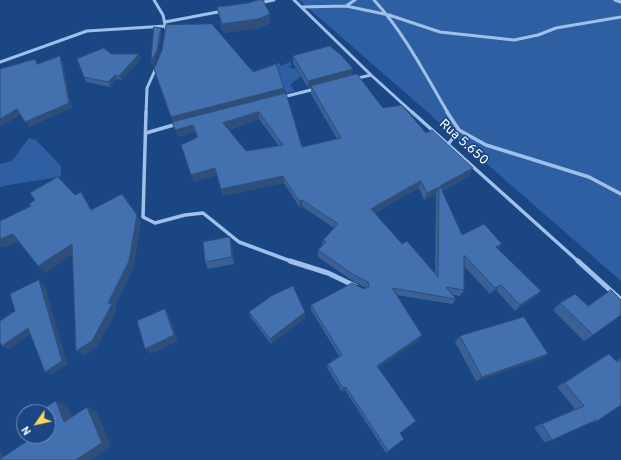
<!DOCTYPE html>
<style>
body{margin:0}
#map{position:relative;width:621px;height:460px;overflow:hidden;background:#1a4684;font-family:Overpass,sans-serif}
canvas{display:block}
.north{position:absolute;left:16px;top:404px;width:40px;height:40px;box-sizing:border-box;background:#1a4684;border:1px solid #7690b5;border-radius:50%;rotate:236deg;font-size:11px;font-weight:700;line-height:16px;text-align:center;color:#fff}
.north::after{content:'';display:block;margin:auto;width:14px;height:18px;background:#fdd35c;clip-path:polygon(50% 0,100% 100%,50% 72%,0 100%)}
</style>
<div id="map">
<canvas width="621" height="460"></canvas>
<div class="north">N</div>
</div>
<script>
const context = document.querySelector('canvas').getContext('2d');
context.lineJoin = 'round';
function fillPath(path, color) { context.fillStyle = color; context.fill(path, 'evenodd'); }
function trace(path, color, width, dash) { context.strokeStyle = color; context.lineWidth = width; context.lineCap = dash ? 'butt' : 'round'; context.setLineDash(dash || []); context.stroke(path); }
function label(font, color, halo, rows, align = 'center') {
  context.font = font + ' Overpass,sans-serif'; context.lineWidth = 3; context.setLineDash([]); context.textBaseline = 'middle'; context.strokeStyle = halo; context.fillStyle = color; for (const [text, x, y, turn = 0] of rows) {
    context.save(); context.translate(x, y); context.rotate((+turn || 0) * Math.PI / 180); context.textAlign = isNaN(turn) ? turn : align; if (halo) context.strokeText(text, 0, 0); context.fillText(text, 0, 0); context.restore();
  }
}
fillPath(new Path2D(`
 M299 0H621V281Z
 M290 62 292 65 289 66 292 69 295 68 301 76 290 85 295 91 287 93 267 73 254 78 247 70 252 69 254 71 279 63 281 66Z
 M29 138 36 140 61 166V176C40 181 20 182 0 187V164L12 161Z`), '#2d5fa2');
trace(new Path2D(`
 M154 0 163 15 166 29
 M294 0 371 75 413 113
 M374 0C405 34 425 74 448 113
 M615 0 621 2
 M259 3 274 0
 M346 6 355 0
 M301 7 346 6 389 15 440 32 514 40 538 35 556 28 621 17
 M165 22 223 11
 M0 62 87 31 166 26
 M354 79 371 75
 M283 97 315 89
 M146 113 147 88 156 68`), '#a0c0eb', 3);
trace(new Path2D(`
 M146 112 143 217 155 223 185 215 203 213 239 242 293 262
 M412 112 579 262
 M447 112 459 130 449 143
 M459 130 486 145 589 177 621 194
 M146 133 177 124`), '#a0c0eb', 3.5);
trace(new Path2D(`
 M290 261 328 273 355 286
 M578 261 621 300`), '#a0c0eb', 5);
fillPath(new Path2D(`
 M217 7 270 23 259 28 223 33 219 16Z
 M111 54 141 59 121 80 117 79 110 87 86 82 84 77Z
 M293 56 352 76 383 108 426 133 473 168 469 176 442 191 462 235 502 244 498 249 541 291 535 297 515 311 496 290 490 294 464 266V290L460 296 452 295 456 299 452 304 396 295 422 335 419 340 378 368 400 433 404 439 386 453 345 390 342 392 327 368 328 364 339 356 311 310V305L366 288 353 281 318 257V250L322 246 323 240 334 228 303 207 300 208 284 183 223 196 217 175 194 182 181 145 197 137 195 132 178 137 154 69 253 72 284 93 302 147 337 139 311 94V88H308L293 63ZM259 119 279 146 246 151 229 130ZM419 188 424 200 436 194 435 274 402 244 375 213Z
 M232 245 234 264 208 269 205 262Z
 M560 303 593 335 584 341 553 310Z
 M249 312 305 318 271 344 251 318Z
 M460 336 540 359 476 381 455 342Z
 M609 354 616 361 621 358V405L597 421 588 424 552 440 544 442 534 427 575 409 557 387 600 359Z`), '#3a6096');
fillPath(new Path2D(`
 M270 14V23L259 28 223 33 222 24Z
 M161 28 162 32 158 54 153 67 151 62Z
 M139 54 141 59 121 80 119 76Z
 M60 56 63 62 72 108 30 127 25 122Z
 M353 69 352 77 311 86V88H308V81Z
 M115 75 117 79 110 87 108 82Z
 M284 88V94L173 123 171 117Z
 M17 109 21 115 0 127V119Z
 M259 112V119L225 131 223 123Z
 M193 125 195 132 178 137 175 130Z
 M215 168 217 175 194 182 191 175Z
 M473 168 469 176 439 192 440 186Z
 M283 176 284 183 223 196 221 189Z
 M421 181 419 188 370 216 371 209Z
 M439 187 436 194 424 200 427 193Z
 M81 192 86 200 97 218 91 210Z
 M302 200 303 207 300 208 299 201Z
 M137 215 141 222 134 267 115 307 117 310 98 346 83 356 76 351 108 303Z
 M13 234 20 241 3 248 0 246V239Z
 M230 237 232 245 234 264 232 257Z
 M72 244 79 250 46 273 38 266Z
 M502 244 497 251 496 247Z
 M39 280 45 285 68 365 51 375 45 372Z
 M501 285 496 290 490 294 495 288Z
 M541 291 535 297 515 311 520 305Z
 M165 309 169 315 178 341 151 354 145 349Z
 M305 312V318L271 344 270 339Z
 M28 328 34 332 9 349 2 346Z
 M422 335 419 340 375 370 377 366Z
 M548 354 540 359 476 381 482 377Z
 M346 387 345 390 342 392 343 388Z
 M56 401 67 405 75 426 64 422Z
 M87 407 97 412 111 446 91 460H78Z
 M0 448 4 460H0Z`), '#2f4e7a');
const building = new Path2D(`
 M258 0H263L270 14 258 19 222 24 217 7 248 3Z
 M212 24 253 72 276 64 284 88 171 117 154 69 162 50 166 25Z
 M154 27 161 28 157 50 151 62Z
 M330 46 342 56 353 69 308 81 293 56Z
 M104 48 111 54H139L119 76 115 75 108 82 84 77 77 59Z
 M60 56 69 103 25 122 17 109 0 119V69L35 59 37 64Z
 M357 74 383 108 402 105 426 133 432 130 473 168 440 186 462 235 484 224 502 244 496 247 541 291 520 305 501 285 495 288 464 255V290L446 287 456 299 392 288 422 335 377 366 416 421 400 433 404 439 388 451 346 387 343 388 328 364 342 355 311 305 352 283 364 289 369 287 368 282 354 275 318 250 326 242 323 240 338 224 302 200 299 201 283 176 221 189 215 168 191 175 181 145 198 137 193 125 175 130 172 122 286 93 302 147 341 138 311 86ZM259 112 283 145 246 151 223 123ZM421 181 427 193 439 187 438 277 407 241 402 244 371 209Z
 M58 177 75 195 81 192 91 210 122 194 137 215 129 261 108 303 112 304 92 341 76 351 72 244 38 266 13 234 0 239V221L31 206 29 204 35 200 30 193Z
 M230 237 232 257 205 262 203 242Z
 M39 280 62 361 45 372 28 328 2 346 0 342V321L15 311 10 294Z
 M293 286 305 312 270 339 249 312 271 296Z
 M611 290 621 300V315L593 335 560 303 575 294 588 306Z
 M165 309 174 335 145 349 137 321Z
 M524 317 548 354 482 377 460 336Z
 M609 354 617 362 621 360V405L597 421 596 420 552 440 542 424 584 406 565 383Z
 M56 401 64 422 87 407 102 443 77 459 78 460H0V459L35 436H48V412H38Z`);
fillPath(building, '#4370ae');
trace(building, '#2f4e7a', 1);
label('13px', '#fff', '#1a4684', [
 ["Rua 5.650",463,143,42]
]);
</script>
